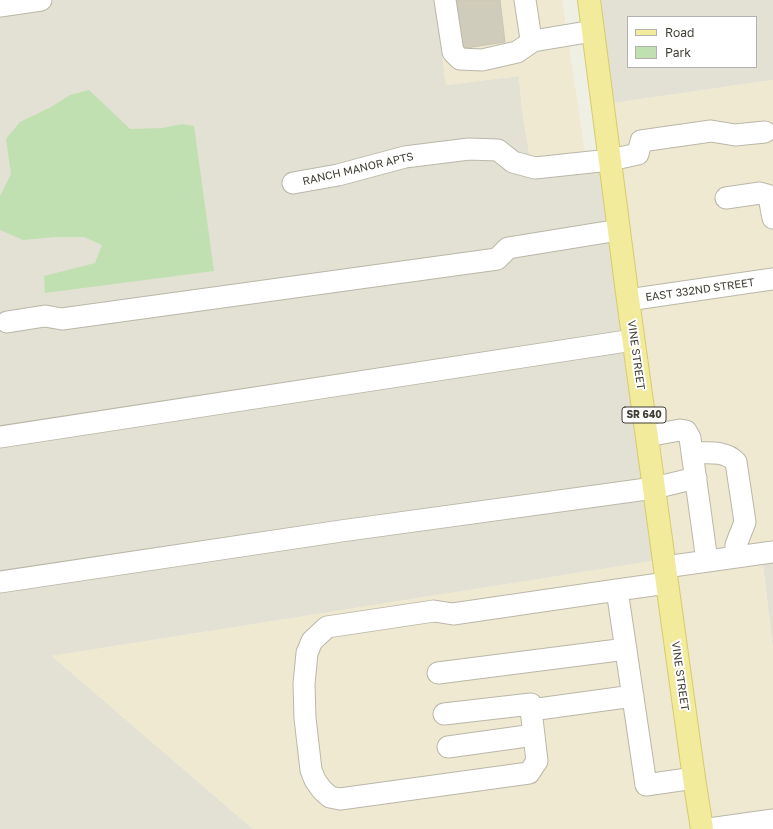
<!DOCTYPE html>
<style>
body{margin:0}
#map{position:relative;width:773px;height:829px;overflow:hidden;background:#f0efe4;font-family:"Golos Text",sans-serif}
canvas{display:block}
.legend{position:absolute;left:627px;top:16px;width:130px;height:52px;box-sizing:border-box;background:#fff;border:1px solid #b3b2ae;margin:0;padding:5px 7px;list-style:none;font-size:12px;color:#413f35}
.legend li{display:flex;align-items:center;gap:8px;height:20px}
.legend b{width:20px;border:1px solid #b3b2ae}
</style>
<div id="map">
<canvas width="773" height="829"></canvas>
<ul class="legend">
<li><b style="height:5px;background:#f2eb9b"></b>Road</li>
<li><b style="height:11px;background:#c1e0b1"></b>Park</li>
</ul>
</div>
<script>
const context = document.querySelector('canvas').getContext('2d');
context.lineJoin = 'round';
function fillPath(path, color) { context.fillStyle = color; context.fill(path, 'evenodd'); }
function trace(path, color, width, dash) { context.strokeStyle = color; context.lineWidth = width; context.lineCap = dash ? 'butt' : 'round'; context.setLineDash(dash || []); context.stroke(path); }
function label(font, color, halo, rows, align = 'center') {
  context.font = font + ' "Golos Text",sans-serif'; context.lineWidth = 4; context.setLineDash([]); context.textBaseline = 'middle'; context.strokeStyle = halo; context.fillStyle = color; for (const [text, x, y, turn = 0] of rows) {
    context.save(); context.translate(x, y); context.rotate((+turn || 0) * Math.PI / 180); context.textAlign = isNaN(turn) ? turn : align; if (halo) context.strokeText(text, 0, 0); context.fillText(text, 0, 0); context.restore();
  }
}
fillPath(new Path2D(`
 M0 0H435L446 85 519 76 522 109 530 159 597 150 635 413 653 561 52 656 253 829H0Z
 M594 0H773V83L772 80 607 104ZM628 17H756V67H628Z
 M773 554V650L762 556Z`), '#e3e1d3');
fillPath(new Path2D(`
 M435 0H562L585 152 530 159 522 109 519 76 446 85Z
 M773 80V274L632 296 607 104Z
 M773 282V549L669 564 631 303Z
 M762 556 773 650V815L707 825 670 569Z
 M659 560 698 829H253L52 656Z`), '#f0e9d1');
fillPath(new Path2D(`
 M89 90 130 129 162 128 182 124 194 126 214 271 45 293 44 276 95 263 102 245 84 237H56L23 240 0 230V196L11 174 6 139 20 122 51 107 70 95Z`), '#c1e0b1');
const building = new Path2D(`
 M453 0H500L505 42 460 49Z`);
fillPath(building, '#d0ccbb');
trace(building, '#cac5af', 1);
const minor = new Path2D(`
 M445 0 453 52 460 59 482 60 517 52 533 41
 M525 0 530 33 533 41 593 31
 M0 6 41 0
 M293 183 338 175 405 157 469 149 498 150 513 162 535 168 610 160 638 154 641 141 711 131 735 135 765 132
 M726 198 760 193 767 195 770 202 773 218
 M628 300 773 279
 M7 322 45 316 62 319 497 259 508 248 619 230
 M647 436 680 430 686 431 690 438 707 561
 M0 437 633 340
 M692 453C707 453 725 450 736 462L745 522 736 545V557
 M665 567 773 552
 M0 582 341 531 654 488 696 478
 M667 583 617 590 646 785 694 778
 M617 590 453 614 434 611 327 627 312 641 307 653 304 684 305 718 311 770 315 780 322 790 330 797 340 799 529 773 537 761 531 710 633 696
 M438 673 626 649
 M444 714 531 704V710
 M448 747 534 735
 M709 829 773 820`);
const major = new Path2D(`
 M589 0 628 300 694 778 702 829`);
trace(minor, '#bab7a8', 23);
trace(major, '#d5cb6d', 24);
trace(minor, '#fff', 21);
trace(major, '#f2eb9b', 22);
for (const [x, y, w] of [
 [644,415,44]
]) { const box = new Path2D(); box.roundRect(x - w / 2, y - 8, w, 16, 3); context.fillStyle = '#fff'; context.fill(box); trace(box, '#413f35', 1); }
label('bold 10px', '#413f35', null, [
 ["SR 640",644,415]
]);
label('11px', '#413f35', '#fff', [
 ["RANCH MANOR APTS",358,169,-13],
 ["EAST 332ND STREET",700,290,-8],
 ["VINE STREET",636,355,82],
 ["VINE STREET",680,676,82]
]);
</script>
